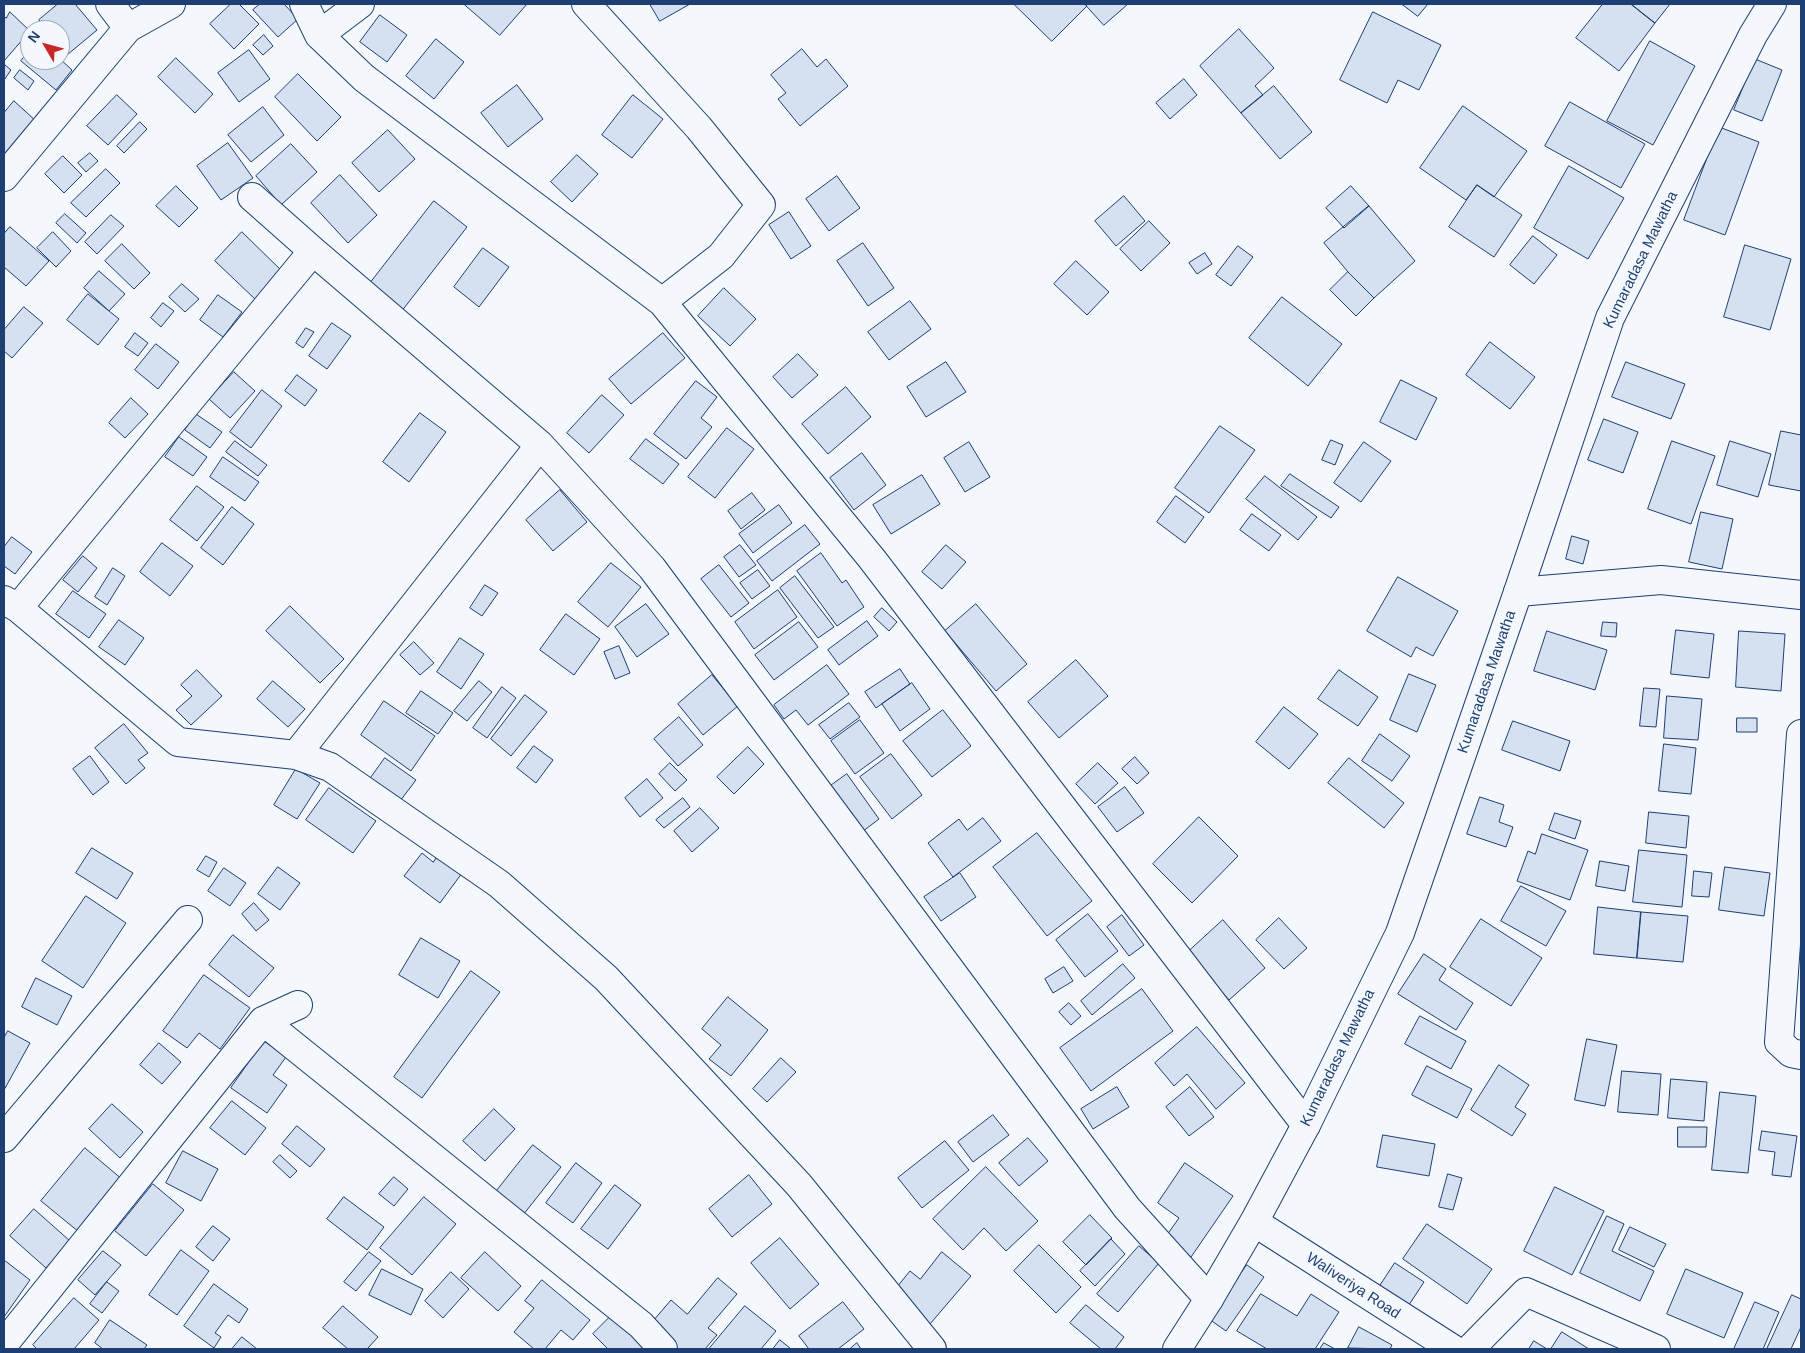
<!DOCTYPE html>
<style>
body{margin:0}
#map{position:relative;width:1805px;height:1353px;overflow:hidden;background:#f4f7fb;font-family:Arial,sans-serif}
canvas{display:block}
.frame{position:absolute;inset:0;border:5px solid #1d3f73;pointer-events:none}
.north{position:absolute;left:20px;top:20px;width:50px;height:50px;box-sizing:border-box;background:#f4f7fb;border:1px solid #9eadc5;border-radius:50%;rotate:307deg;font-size:14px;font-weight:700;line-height:20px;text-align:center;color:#1d3f73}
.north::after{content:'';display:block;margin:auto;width:18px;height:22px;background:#c62828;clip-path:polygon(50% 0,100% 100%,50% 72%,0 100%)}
</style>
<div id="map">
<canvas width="1805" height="1353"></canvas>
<div class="frame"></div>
<div class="north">N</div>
</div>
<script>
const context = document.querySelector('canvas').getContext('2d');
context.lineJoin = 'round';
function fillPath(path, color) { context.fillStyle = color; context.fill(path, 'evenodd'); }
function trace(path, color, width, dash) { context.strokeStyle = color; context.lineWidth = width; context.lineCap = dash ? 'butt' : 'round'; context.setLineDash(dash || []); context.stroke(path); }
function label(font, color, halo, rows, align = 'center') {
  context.font = font + ' Arial,sans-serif'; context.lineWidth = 4; context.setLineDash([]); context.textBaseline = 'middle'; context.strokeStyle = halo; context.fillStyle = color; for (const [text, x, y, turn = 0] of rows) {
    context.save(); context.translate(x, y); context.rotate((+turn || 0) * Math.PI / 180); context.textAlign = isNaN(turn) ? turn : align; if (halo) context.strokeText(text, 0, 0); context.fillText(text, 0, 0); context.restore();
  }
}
const building = new Path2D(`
 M58 4H75L97 30 67 55 60 46V30H47L39 20Z
 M231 4H239L259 24 234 49 210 24Z
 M260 4H284L298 19 278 37 253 10Z
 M464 4H527L500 35Z
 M650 4H690L660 21Z
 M1014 4H1085L1087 6 1052 41Z
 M1085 4H1128L1104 25Z
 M1402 4H1428L1418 16Z
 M1603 4H1631L1655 23 1619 71 1576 38Z
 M1631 4H1670L1655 23Z
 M10 12 30 31 4 61V16L6 18Z
 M1373 12 1441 45 1419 90 1398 80 1387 103 1340 80Z
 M380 15 407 35 387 62 360 42Z
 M1239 29 1274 68 1255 86 1263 95 1241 113 1200 66Z
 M264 35 273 46 263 55 253 45Z
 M436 39 464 62 434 99 406 76Z
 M1650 41 1695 66 1653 145 1607 121Z
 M802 49 817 67 826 59 848 86 800 126 778 99 786 93 771 75Z
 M30 50V60L60 59 72 70 56 90 21 61Z
 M249 50 270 79 239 102 218 73Z
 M176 58 213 94 195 113 158 77Z
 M1755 59 1782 70 1762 121 1734 110Z
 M5 65 11 70 4 80V67Z
 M20 70 34 81 28 90 14 78Z
 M298 74 341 117 317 141 275 97Z
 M1184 79 1197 95 1170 119 1156 103Z
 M517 85 543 119 508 147 481 113Z
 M1274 86 1312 132 1280 159 1241 113Z
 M117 95 137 114 108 145 87 126Z
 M633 95 663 119 632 158 602 135Z
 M14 101 36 121 4 159V113Z
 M1570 102 1645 144 1621 188 1545 146Z
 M1463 106 1527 151 1494 197 1477 185 1466 200 1420 168Z
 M263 107 284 135 251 162 228 135Z
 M140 122 147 129 124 153 117 146Z
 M1719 127 1759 142 1725 235 1684 220Z
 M388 130 415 159 379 192 352 163Z
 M228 143 253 178 221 200 197 166Z
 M291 144 317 172 281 205 256 176Z
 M90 153 98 161 86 172 78 163Z
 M577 155 598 174 572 202 551 182Z
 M63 156 82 175 64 193 45 174Z
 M1569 166 1624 198 1588 259 1534 228Z
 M106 169 120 183 86 217 71 203Z
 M340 175 377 215 348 243 311 203Z
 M837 176 860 208 829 231 806 199Z
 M1477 185 1522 215 1494 257 1449 227Z
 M176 186 198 208 179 227 156 206Z
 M1351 186 1369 206 1344 228 1326 208Z
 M1124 196 1145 221 1116 246 1095 221Z
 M434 201 467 227 401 312 368 286Z
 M1369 206 1415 261 1374 298 1348 272 1324 243Z
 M789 212 811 246 791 259 769 225Z
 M65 214 86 233 77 243 56 223Z
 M111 215 124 226 97 254 85 242Z
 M1149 221 1170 243 1141 271 1120 249Z
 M10 227 49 261 26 286 4 267V234Z
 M53 232 71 251 56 267 37 248Z
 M242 232 283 272 256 300 215 261Z
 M1533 236 1557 255 1534 284 1510 265Z
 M863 243 894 288 868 306 837 261Z
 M122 244 150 273 134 289 105 261Z
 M1745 245 1791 259 1770 330 1724 317Z
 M1238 246 1253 257 1231 286 1216 275Z
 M483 248 509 267 479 307 454 287Z
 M1205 253 1212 264 1197 274 1189 263Z
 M1076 261 1109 292 1087 315 1054 284Z
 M99 271 125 294 109 311 84 288Z
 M1348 272 1374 298 1356 316 1330 290Z
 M182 284 199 299 185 312 169 297Z
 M724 288 756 319 730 346 698 316Z
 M88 294 119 319 98 345 67 320Z
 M218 295 242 312 223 337 200 320Z
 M1282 297 1342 344 1308 386 1249 338Z
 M910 301 931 329 889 360 868 332Z
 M163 303 174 311 161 327 151 318Z
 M24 307 43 323 12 358 4 351V330Z
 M332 323 351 336 327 369 309 356Z
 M306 328 314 332 303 348 296 343Z
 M135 333 148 343 138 356 125 347Z
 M663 333 685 358 631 404 609 379Z
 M1490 342 1535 377 1510 409 1466 375Z
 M156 344 179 362 158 389 135 370Z
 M798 354 818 375 792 398 773 377Z
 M946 362 966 392 926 417 907 387Z
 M1626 362 1685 384 1671 419 1612 397Z
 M234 372 255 391 230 418 209 399Z
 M297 375 317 390 305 406 285 391Z
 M1401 380 1437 398 1416 440 1380 422Z
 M696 381 717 397 701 418 712 427 686 459 654 434Z
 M846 387 871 417 828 454 802 424Z
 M262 390 282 406 251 448 230 432Z
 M602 395 624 415 589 453 567 433Z
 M131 398 148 414 125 438 109 423Z
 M420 413 446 432 409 482 383 462Z
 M196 414 222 432 210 448 185 430Z
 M1604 419 1638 432 1623 473 1588 460Z
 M1220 426 1255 450 1209 513 1175 488Z
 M727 428 754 449 715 498 688 477Z
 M1781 431 1801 435V491L1769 485Z
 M179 437 207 457 193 476 165 457Z
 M646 439 679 464 663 484 630 459Z
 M1331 440 1343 445 1335 465 1322 460Z
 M235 441 267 465 258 476 226 452Z
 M1672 441 1715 456 1691 524 1648 509Z
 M1730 441 1771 454 1758 497 1717 485Z
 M969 442 990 477 965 492 944 458Z
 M1364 442 1391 461 1361 502 1334 483Z
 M862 453 886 485 854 510 830 478Z
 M223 457 259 482 245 501 210 477Z
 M1290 474 1339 507 1331 518 1281 486Z
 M922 475 940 504 891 534 873 505Z
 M1265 476 1317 517 1298 540 1246 499Z
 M197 486 224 507 197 541 170 520Z
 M560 490 587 522 553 551 526 520Z
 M752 493 765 510 741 529 728 511Z
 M1176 496 1204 517 1185 543 1157 522Z
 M779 505 792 523 753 553 739 534Z
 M232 507 254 524 223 565 201 548Z
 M1701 512 1733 519 1722 569 1689 562Z
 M1252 514 1281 535 1269 551 1240 530Z
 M805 525 820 544 772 581 757 561Z
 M1572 536 1589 541 1583 564 1566 559Z
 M12 537 32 552 15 574 4 566V547Z
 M162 543 193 566 170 596 140 572Z
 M740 545 756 565 739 577 724 557Z
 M946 545 966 562 942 589 922 572Z
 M821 553 842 583 846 580 864 607 837 626 797 571Z
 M83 556 97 568 78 592 63 580Z
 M611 563 641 587 608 627 578 602Z
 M719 565 749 603 731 617 701 579Z
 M113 568 125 576 107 605 95 597Z
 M758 570 770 586 752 599 740 583Z
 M795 576 834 627 818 638 780 588Z
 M1398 577 1458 611 1433 656 1416 647 1411 657 1367 631Z
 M485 585 498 593 482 616 470 608Z
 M778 590 797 617 754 649 735 622Z
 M73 591 106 614 89 638 56 614Z
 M646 604 669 634 637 657 615 627Z
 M976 604 1027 664 996 691 945 631Z
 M290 606 344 659 320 683 266 631Z
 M882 608 897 622 889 631 874 617Z
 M566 614 600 639 574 675 540 650Z
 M119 620 144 638 125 665 99 647Z
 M867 621 878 636 839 665 828 650Z
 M799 622 818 647 774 680 755 655Z
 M1603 622 1617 623 1616 637 1601 636Z
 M1676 630 1714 634 1709 678 1671 674Z
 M1547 631 1607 650 1595 690 1534 671Z
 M1739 631 1785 634 1781 691 1736 687Z
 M460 638 484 654 461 689 437 672Z
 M414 642 434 663 420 675 400 655Z
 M619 646 630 673 615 679 604 652Z
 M1076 660 1108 696 1059 738 1028 702Z
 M827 665 849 694 808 725 796 710 784 719 774 705Z
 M900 669 910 684 876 708 865 692Z
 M197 670 222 696 191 725 176 710 192 696 181 685Z
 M1339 670 1378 697 1358 726 1318 699Z
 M1409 674 1436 685 1417 732 1390 720Z
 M712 675 738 706 703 735 678 704Z
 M273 681 305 709 288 727 257 699Z
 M479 681 492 692 467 721 454 711Z
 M912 683 930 709 900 731 882 704Z
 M502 687 516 698 487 738 473 728Z
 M1644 688 1660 689 1656 727 1640 726Z
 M421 691 453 713 438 734 406 713Z
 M525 695 547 712 511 756 491 739Z
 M1667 696 1702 699 1698 740 1664 738Z
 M384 701 435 736 411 771 361 735Z
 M849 703 860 717 830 739 819 725Z
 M1284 707 1318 734 1289 769 1256 742Z
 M943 710 971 746 932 777 903 741Z
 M679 717 703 745 678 766 654 739Z
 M1737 718H1757V732H1737Z
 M860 720 884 753 855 774 831 741Z
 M1513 721 1570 741 1560 771 1502 750Z
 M124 724 148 753 138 760 145 768 126 784 95 748Z
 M1380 734 1410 756 1392 781 1362 761Z
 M1664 744 1696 748 1691 794 1659 791Z
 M534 746 553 760 536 783 517 768Z
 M748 747 764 764 734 794 717 777Z
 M891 754 922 795 892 819 860 777Z
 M90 756 109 782 93 795 73 769Z
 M1135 757 1149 773 1137 784 1122 769Z
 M385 758 416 780 400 801 370 779Z
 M1349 758 1404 803 1384 828 1328 783Z
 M670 763 687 780 675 791 659 774Z
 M1098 763 1118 783 1095 804 1076 784Z
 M296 769 320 783 297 819 274 805Z
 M847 774 879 819 862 832 829 787Z
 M647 779 663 798 640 817 625 798Z
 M1125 787 1144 813 1117 832 1098 807Z
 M329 788 376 821 353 853 306 820Z
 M1480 797 1504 805 1499 822 1513 827 1506 847 1467 834Z
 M683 798 690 807 664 828 656 820Z
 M700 808 719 828 692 852 674 831Z
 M1649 812 1689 816 1686 848 1646 843Z
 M1555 813 1581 821 1575 839 1549 830Z
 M1199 817 1238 856 1192 903 1153 864Z
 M983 818 1001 841 953 877 928 843 959 819 967 830Z
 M1037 833 1092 901 1047 936 993 867Z
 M1542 834 1588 850 1570 900 1517 881 1528 851 1535 854Z
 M92 848 133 873 117 899 76 873Z
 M1639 850 1687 855 1682 907 1633 902Z
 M441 851 465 869 440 903 404 876 422 853 433 862Z
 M206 856 217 862 209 877 197 870Z
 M1600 861 1629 866 1625 891 1596 886Z
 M278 867 300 883 280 910 258 894Z
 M1725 867 1770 873 1764 916 1719 910Z
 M224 868 246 883 230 906 208 891Z
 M1694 871 1712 873 1709 897 1692 896Z
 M960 873 976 897 941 921 924 897Z
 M1521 886 1566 911 1546 946 1501 921Z
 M86 896 126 923 83 988 42 961Z
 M254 903 269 920 256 931 242 914Z
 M1598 907 1641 912 1637 958 1594 954Z
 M1641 912 1688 916 1683 962 1637 958Z
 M1088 914 1118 951 1085 977 1056 940Z
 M1122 915 1144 945 1129 956 1107 927Z
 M1279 918 1307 948 1284 969 1256 940Z
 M1481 919 1542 958 1511 1006 1450 967Z
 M1223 920 1265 968 1229 1000 1187 953Z
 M233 935 274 968 249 997 209 965Z
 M421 938 460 961 438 998 399 975Z
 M1424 954 1446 969 1439 980 1473 1003 1456 1030 1398 994Z
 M1123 964 1135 978 1092 1015 1081 1001Z
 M1064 967 1073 981 1053 993 1045 979Z
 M471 971 500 992 422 1098 394 1077Z
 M204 975 250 1008 220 1049 199 1033 187 1048 163 1031Z
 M36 978 72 996 57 1025 22 1007Z
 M1142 989 1173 1031 1091 1091 1060 1048Z
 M728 997 768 1030 731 1076 709 1059 721 1045 702 1029Z
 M1069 1003 1081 1016 1071 1025 1059 1012Z
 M1420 1016 1466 1041 1451 1069 1405 1044Z
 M1197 1027 1245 1083 1216 1109 1187 1074 1174 1086 1155 1063Z
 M8 1031 30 1043 4 1090V1038Z
 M1587 1039 1617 1045 1605 1106 1575 1100Z
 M264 1041 286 1057 273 1075 287 1085 267 1113 231 1088Z
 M159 1043 181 1062 162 1084 140 1065Z
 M781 1058 796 1072 767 1102 753 1089Z
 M1499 1065 1529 1085 1515 1107 1526 1114 1512 1136 1471 1110Z
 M1427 1066 1472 1089 1457 1118 1412 1095Z
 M1622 1071 1661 1074 1658 1115 1618 1112Z
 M1671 1079 1707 1082 1704 1121 1668 1118Z
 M1117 1087 1129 1107 1093 1129 1081 1109Z
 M1190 1087 1214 1117 1189 1136 1166 1107Z
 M1720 1092 1756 1096 1748 1173 1712 1170Z
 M232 1101 266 1128 245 1155 210 1128Z
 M112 1104 143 1132 120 1158 89 1129Z
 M494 1109 515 1129 485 1161 463 1141Z
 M993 1115 1009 1135 973 1162 958 1142Z
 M297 1126 325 1149 310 1167 282 1144Z
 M1678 1127H1707L1706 1147H1678Z
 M1762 1131 1797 1136 1791 1177 1772 1175 1775 1152 1759 1150Z
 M1383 1135 1435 1144 1429 1176 1377 1167Z
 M1028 1138 1048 1161 1019 1186 999 1163Z
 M945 1141 969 1170 922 1208 898 1178Z
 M533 1145 561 1167 523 1215 495 1193Z
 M85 1148 123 1180 79 1232 41 1201Z
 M183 1151 218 1169 201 1201 166 1183Z
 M280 1155 297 1171 290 1178 273 1162Z
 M576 1163 602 1183 573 1223 546 1203Z
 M1185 1163 1233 1196 1191 1257 1164 1239 1179 1218 1158 1203Z
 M986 1167 1038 1221 1006 1251 984 1228 963 1250 933 1219Z
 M1448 1174 1462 1178 1453 1210 1439 1207Z
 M749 1175 772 1204 732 1237 709 1209Z
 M394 1177 408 1189 394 1206 379 1194Z
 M153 1184 184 1210 146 1256 115 1231Z
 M615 1185 641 1205 608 1249 581 1229Z
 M1555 1187 1604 1211 1572 1275 1524 1251Z
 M344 1197 384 1227 367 1250 327 1219Z
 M424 1197 456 1224 412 1275 380 1248Z
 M34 1209 70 1241 46 1268 10 1236Z
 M1090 1215 1112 1238 1086 1265 1063 1242Z
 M1607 1216 1624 1224 1612 1251 1654 1271 1640 1301 1580 1273Z
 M1427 1224 1492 1269 1467 1304 1403 1259Z
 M213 1226 230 1239 213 1261 196 1247Z
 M1630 1227 1666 1244 1654 1267 1619 1250Z
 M780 1238 819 1284 790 1309 751 1263Z
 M1111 1239 1125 1254 1095 1286 1080 1271Z
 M1039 1245 1081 1287 1056 1313 1014 1271Z
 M1139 1246 1159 1263 1118 1312 1097 1294Z
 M181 1250 209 1271 177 1315 149 1295Z
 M103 1251 121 1265 95 1295 78 1280Z
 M369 1252 381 1261 356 1291 344 1282Z
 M485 1252 521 1286 498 1311 461 1278Z
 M942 1252 971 1276 930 1324 892 1293 910 1271 920 1279Z
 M4 1260 30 1280 4 1317Z
 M1395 1263 1424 1282 1403 1314 1374 1295Z
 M1247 1265 1264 1277 1226 1331 1209 1319Z
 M382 1269 423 1289 411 1315 369 1295Z
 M1686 1269 1743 1293 1724 1338 1667 1314Z
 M451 1272 469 1289 443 1318 425 1301Z
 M718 1278 737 1294 708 1328 717 1335 705 1349H671L647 1328 671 1300 687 1314Z
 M542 1280 590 1320 573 1340 561 1330 545 1349H534L514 1332 534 1308 525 1301Z
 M107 1282 119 1291 102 1313 90 1304Z
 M214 1284 248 1309 239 1323 228 1315 215 1333 221 1337 214 1348 184 1326Z
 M1261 1294 1297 1316 1311 1294 1339 1312 1315 1349H1267L1237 1331Z
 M1792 1295 1801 1299V1327L1791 1349H1767Z
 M74 1298 99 1320 74 1349H37L33 1345Z
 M843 1302 864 1329 838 1349H809L799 1336Z
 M1755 1302 1779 1312 1763 1349H1734Z
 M1086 1305 1124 1337 1115 1349H1101L1070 1323Z
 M343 1306 378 1337 367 1349H348L323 1328Z
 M745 1306 776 1331 761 1349H709Z
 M612 1315 646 1349H608L593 1334Z
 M110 1320 147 1345 144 1349H103L95 1343Z
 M1359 1327 1392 1345 1390 1349 1348 1348Z
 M1562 1332 1589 1349H1551Z
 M242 1337 257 1349H232Z
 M780 1340 791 1349H773Z
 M1534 1341 1547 1349H1529Z
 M857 1343 861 1349H850Z
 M1324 1343 1335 1349H1320Z`);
fillPath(building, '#d5e0f0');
trace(building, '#1d3f73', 1);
const street = new Path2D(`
 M110 4 128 28
 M304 4 319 35 364 78 662 302 872 559 1306 1125
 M586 4 699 128 761 205 721 256 662 302
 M319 35 360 4
 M4 177 128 28 171 4
 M252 197 313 251 540 445 652 568 1127 1208 1209 1299
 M1518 592 1661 580 1801 595
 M4 600 18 608 313 251
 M18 608 178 742 296 755 330 767 499 884 606 978 799 1185 932 1349
 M1801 734 1779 1042 1791 1053 1801 1055
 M296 755 540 445
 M263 1021 641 1325 663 1349
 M4 1138 188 920
 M1254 1222 1453 1349
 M4 1344 263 1021 298 1005
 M1470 1349 1526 1292 1656 1349`);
const secondary = new Path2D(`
 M1177 1349 1209 1299 1254 1222 1306 1125 1400 933 1518 592 1610 318 1753 35 1772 4`);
trace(street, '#1d3f73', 30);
trace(secondary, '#1d3f73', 30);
trace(street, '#f4f7fb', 28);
trace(secondary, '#f4f7fb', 28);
label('15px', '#1d3f73', '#f4f7fb', [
 ["Kumaradasa Mawatha",1641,260,-64],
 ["Kumaradasa Mawatha",1487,682,-71],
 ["Kumaradasa Mawatha",1338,1058,-64],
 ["Waliveriya Road",1353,1286,33]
]);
</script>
